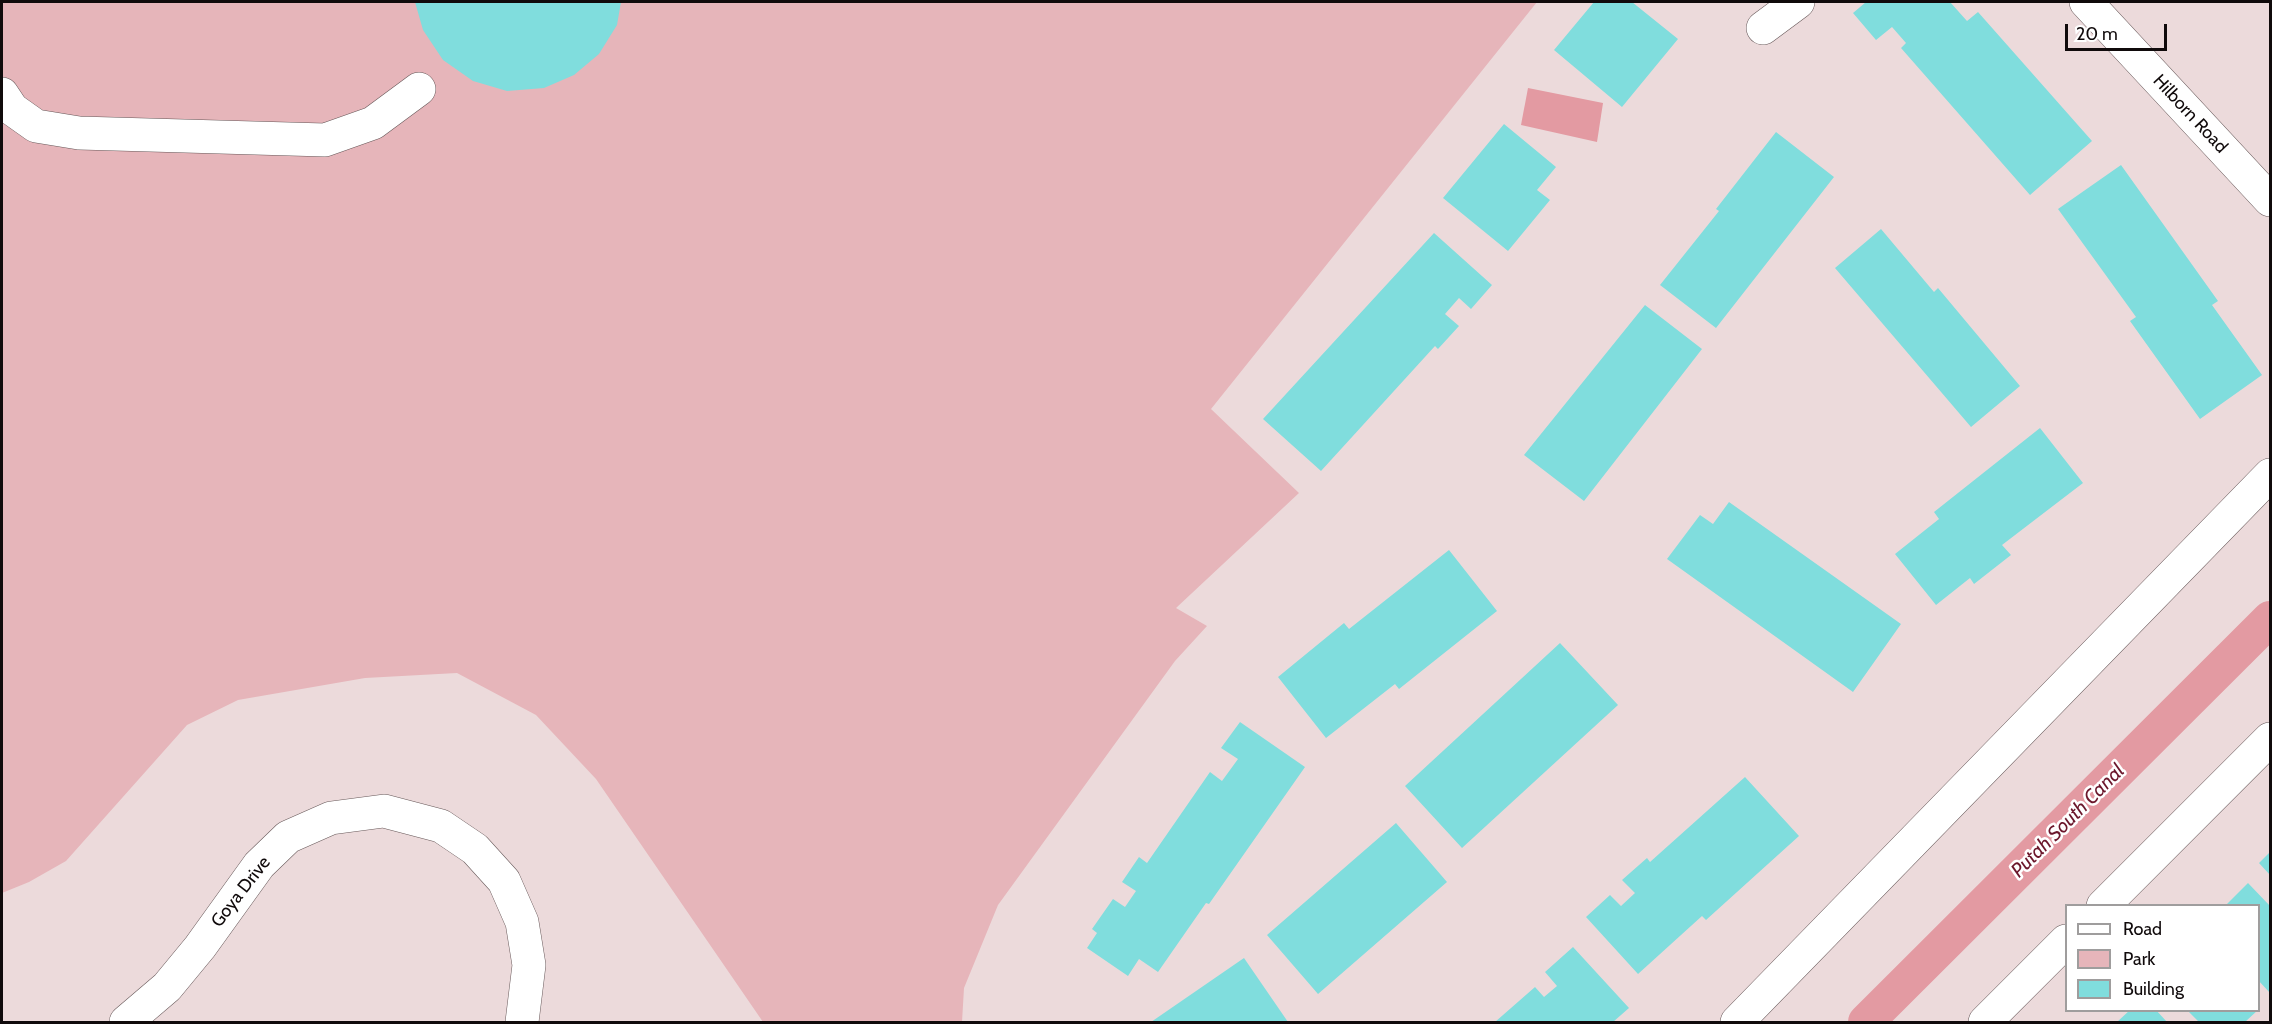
<!DOCTYPE html>
<style>
body{margin:0}
#map{position:relative;width:2272px;height:1024px;overflow:hidden;background:#ecdadb;font-family:Cabin,sans-serif}
canvas{display:block}
.frame{position:absolute;inset:0;border:3px solid #100a0b;pointer-events:none}
.legend{position:absolute;left:2065px;top:904px;width:195px;height:108px;box-sizing:border-box;background:#fff;border:2px solid #9f9d9d;margin:0;padding:8px 10px;list-style:none;font-size:18px;color:#100a0b}
.legend li{display:flex;align-items:center;gap:12px;height:30px}
.legend b{width:30px;border:2px solid #9f9d9d}
.scale{position:absolute;left:2065px;top:24px;width:102px;height:27px;box-sizing:border-box;border:3px solid #100a0b;border-top:0;padding-left:8px;font-size:18px;line-height:21px;white-space:nowrap;color:#100a0b;-webkit-text-stroke:4px #fff;paint-order:stroke}
</style>
<div id="map">
<canvas width="2272" height="1024"></canvas>
<div class="frame"></div>
<ul class="legend">
<li><b style="height:8px;background:#fff"></b>Road</li>
<li><b style="height:16px;background:#e6b5ba"></b>Park</li>
<li><b style="height:16px;background:#80dddd"></b>Building</li>
</ul>
<div class="scale">20 m</div>
</div>
<script>
const context = document.querySelector('canvas').getContext('2d');
context.lineJoin = 'round';
function fillPath(path, color) { context.fillStyle = color; context.fill(path, 'evenodd'); }
function trace(path, color, width, dash) { context.strokeStyle = color; context.lineWidth = width; context.lineCap = dash ? 'butt' : 'round'; context.setLineDash(dash || []); context.stroke(path); }
function label(font, color, halo, rows, align = 'center') {
  context.font = font + ' Cabin,sans-serif'; context.lineWidth = 5; context.setLineDash([]); context.textBaseline = 'middle'; context.strokeStyle = halo; context.fillStyle = color; for (const [text, x, y, turn = 0] of rows) {
    context.save(); context.translate(x, y); context.rotate((+turn || 0) * Math.PI / 180); context.textAlign = isNaN(turn) ? turn : align; if (halo) context.strokeText(text, 0, 0); context.fillText(text, 0, 0); context.restore();
  }
}
fillPath(new Path2D(`
 M2 2H1537L1211 409 1299 493 1176 608 1207 626 1175 661 998 905 964 988 962 1022H763L596 779 536 715 457 673 365 678 238 700 187 725 66 861 29 882 2 893Z`), '#e6b5ba');
fillPath(new Path2D(`
 M1528 88 1603 103 1597 142 1521 125Z`), '#e39aa2');
trace(new Path2D(`
 M1866 1022 2270 619`), '#e39aa2', 36);
fillPath(new Path2D(`
 M415 2H621L617 25 599 54 574 75 544 88 507 91 473 81 443 60 423 30Z
 M1594 2H1632L1678 39 1622 107 1554 50Z
 M1866 2H1950L1967 21 1978 12 2092 141 2030 195 1901 48 1906 43 1892 27 1876 40 1853 13Z
 M1504 124 1556 167 1537 190 1550 200 1508 251 1443 198Z
 M1776 132 1834 177 1716 328 1660 285 1719 211 1716 209Z
 M2121 165 2218 301 2212 305 2262 375 2200 419 2130 321 2136 317 2058 209Z
 M1881 229 1934 292 1938 288 2020 386 1971 427 1835 268Z
 M1434 233 1492 285 1471 309 1459 298 1445 314 1459 326 1438 349 1435 346 1321 471 1263 419Z
 M1645 305 1702 349 1584 501 1524 455Z
 M2040 428 2083 483 2002 545 2011 555 1974 584 1970 578 1936 605 1895 554 1939 519 1934 512Z
 M1729 502 1901 624 1853 692 1667 559 1700 515 1713 524Z
 M1449 550 1497 611 1399 689 1395 684 1326 738 1278 677 1344 623 1349 629Z
 M1560 643 1618 705 1462 848 1405 786Z
 M1240 722 1305 767 1209 904 1206 903 1158 972 1139 959 1128 976 1087 948 1097 933 1092 929 1113 899 1125 907 1136 891 1122 882 1139 857 1147 863 1210 772 1222 781 1238 759 1221 748Z
 M1745 777 1799 836 1706 920 1702 916 1638 974 1586 917 1610 895 1621 906 1635 893 1622 880 1647 858 1650 862Z
 M1396 823 1447 882 1318 994 1267 935Z
 M2270 852V875L2259 863Z
 M2248 883 2270 906V993L2258 980V906H2225Z
 M1573 947 1629 1008 1613 1022H1495L1535 987 1544 997 1557 986 1545 972Z
 M1244 958 1288 1022H1151Z
 M2130 1010H2156L2167 1022H2117Z
 M2187 1010H2258L2245 1022H2199Z`), '#80dddd');
const minor = new Path2D(`
 M2086 2 2270 200
 M1763 28 1798 2
 M2 94 12 109 36 126 79 133 325 140 373 123 419 89
 M2103 906 2270 739
 M126 1022 167 987 200 947 259 865 288 837 331 818 384 811 441 826 475 849 504 881 522 922 529 965 522 1022
 M1737 1022 2270 475
 M1985 1022 2066 941`);
trace(minor, '#675859', 34);
trace(minor, '#fff', 33);
label('18px', '#100a0b', '#fff', [
 ["Hilborn Road",2190,114,47],
 ["Goya Drive",241,892,-52]
]);
label('italic 20px', '#6b162b', '#fff', [
 ["Putah South Canal",2068,821,-45]
]);
</script>
